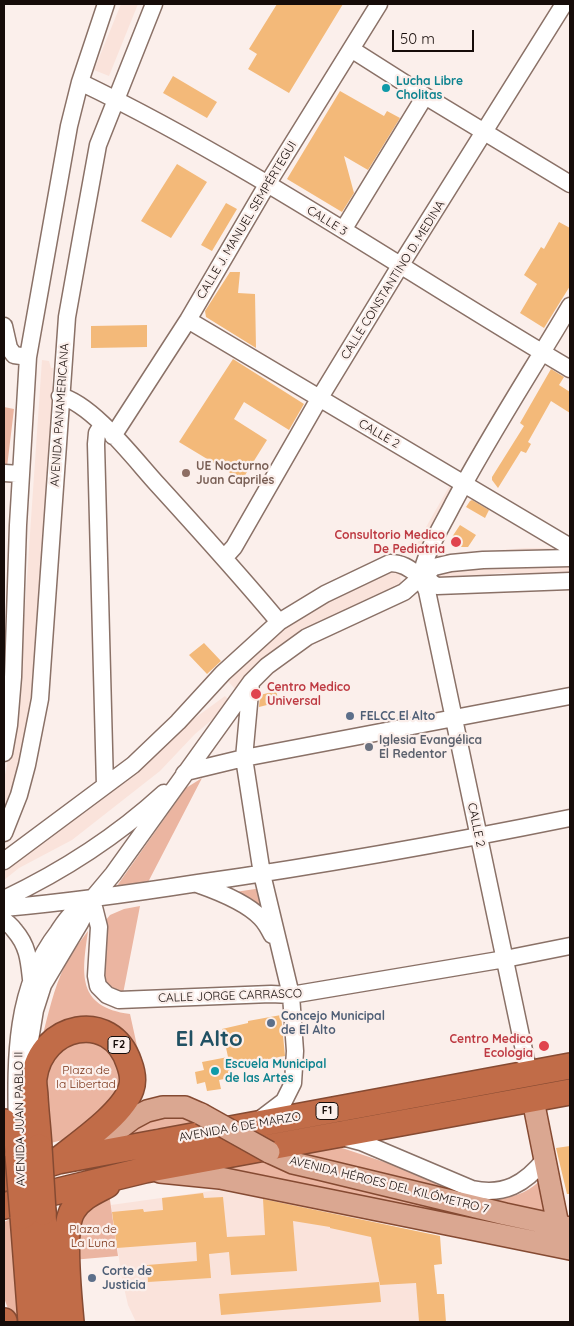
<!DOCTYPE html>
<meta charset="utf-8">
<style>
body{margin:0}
#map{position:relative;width:574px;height:1326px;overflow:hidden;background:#fbefeb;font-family:Quicksand,sans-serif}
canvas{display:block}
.frame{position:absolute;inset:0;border:5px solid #160c09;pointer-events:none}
.scale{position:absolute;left:392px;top:30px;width:82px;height:22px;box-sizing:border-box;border:2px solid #160c09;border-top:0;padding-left:6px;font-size:15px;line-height:18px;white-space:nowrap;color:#160c09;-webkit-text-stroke:4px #fbefeb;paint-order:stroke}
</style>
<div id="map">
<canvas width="574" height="1326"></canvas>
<div class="frame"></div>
<div class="scale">50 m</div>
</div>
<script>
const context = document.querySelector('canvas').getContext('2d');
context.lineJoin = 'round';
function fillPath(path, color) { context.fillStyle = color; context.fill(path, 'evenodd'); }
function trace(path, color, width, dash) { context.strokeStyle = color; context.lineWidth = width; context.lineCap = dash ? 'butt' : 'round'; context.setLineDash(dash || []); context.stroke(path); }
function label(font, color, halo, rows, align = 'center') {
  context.font = font + ' Quicksand,sans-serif'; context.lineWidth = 4.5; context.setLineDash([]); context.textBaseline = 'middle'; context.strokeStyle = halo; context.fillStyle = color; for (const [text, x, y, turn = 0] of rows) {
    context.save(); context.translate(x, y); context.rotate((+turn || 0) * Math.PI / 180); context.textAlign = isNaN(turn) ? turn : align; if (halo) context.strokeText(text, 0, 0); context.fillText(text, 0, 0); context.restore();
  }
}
fillPath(new Path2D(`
 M121 4H138L109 76 94 70Z
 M42 360 49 361 51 368H53L52 386 53 387 30 713 21 761 4 821V780L18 708Z
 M450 485 458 489 421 554 413 550Z
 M525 548H562L561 555 438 558 432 555 434 550 448 554H455Z
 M570 562V574L502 573 435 580 433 569Z
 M403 567 406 574 400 577 402 585 237 691 223 676 262 640 330 598Z
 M225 696 232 703 195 734 160 771 72 840 19 868 4 880V868L184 726Z
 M218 1190 333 1212 413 1231 419 1322H136L128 1305 122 1279 111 1205Z`), '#fae3db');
fillPath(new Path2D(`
 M4 407 14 409 7 467 4 470Z
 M202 778 145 888 114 890 186 788Z
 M262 888 268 912 247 896 235 892Z
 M140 906 122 999 103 987 102 925 110 915 124 909Z
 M88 931C82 973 76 1007 130 1014L139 1055 127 1039 114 1029 39 1050C46 1024 51 998 61 974 68 958 78 944 88 931Z
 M73 1036 109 1043 128 1077 82 1135 51 1143 45 1069Z
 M174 1112 212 1126 184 1130 158 1128 124 1137 127 1128Z
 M330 1144 493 1198C514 1199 532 1191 545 1175L553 1217 277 1150Z
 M259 1154 553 1237 180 1168Z
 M109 1193 118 1256 72 1260 77 1212Z
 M12 1218 24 1322H13L4 1298V1222Z`), '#ebb5a1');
fillPath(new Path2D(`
 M277 4H343L289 93 248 69 257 54 249 49Z
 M173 76 217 102 207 118 163 93Z
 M340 91 384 116 387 111 400 118 368 170 344 156 354 193 342 212 287 179Z
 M177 164 207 182 171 238 141 221Z
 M226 203 237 209 212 251 201 245Z
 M559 222 570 228V286L544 328 520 313 537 284 524 275 541 247 544 249Z
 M230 272H240L238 293 255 294 256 348 206 317 205 311Z
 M147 325V347L91 348V326Z
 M233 359 304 404 289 430 244 402 234 419 267 440 242 480 179 442Z
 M551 369 564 377 559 385 570 392V413L551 401 528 442 531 444 526 453 521 451 498 488 492 480V477L524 426 520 423Z
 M472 500 489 510 485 518 466 507 470 501Z
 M460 525 476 535 468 547H456L452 537Z
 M204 643 221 661 207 674 189 655Z
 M276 691 279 702 259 707 260 695Z
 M281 1015 285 1056 253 1062 254 1065 228 1071 229 1078 219 1080 221 1089 207 1091 205 1082 197 1084 195 1072 204 1070 202 1062 228 1057 222 1029 248 1023V1021Z
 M570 1146V1194H567L556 1148Z
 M203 1193 204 1198 223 1197 227 1237 265 1235 263 1199 440 1236 442 1264 434 1265 437 1294H444L446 1322H419L416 1283 380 1285 371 1237 330 1228V1227L293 1221 297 1271 231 1275 229 1252 209 1254 211 1278 148 1282 147 1265 197 1261 196 1242 117 1248 112 1212 143 1209 144 1212 163 1210 162 1198Z
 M379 1282 381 1302 221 1315 219 1294Z`), '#f3b979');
const minor = new Path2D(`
 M351 49 425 96 570 184
 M80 82C250 164 407 273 570 369
 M343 230 425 96
 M188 320 565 544 570 549
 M4 326 9 348 14 355 28 357
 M60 396C93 404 135 460 158 485 199 530 240 575 279 622
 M102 425 97 433 96 444 105 786
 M113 436 188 320 268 183 379 4
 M4 473 21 474
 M224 558 234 547 319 399 400 266 564 4
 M421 577 427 591 529 1074
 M421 577C426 550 441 528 453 504 489 436 531 372 570 306
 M427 577 430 570 434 567 451 563 483 560 570 558
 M427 577 432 583 437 586 570 581
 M251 682 244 758 262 874 291 995 295 1051 293 1083 284 1101 259 1120
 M4 753 9 725 13 677 18 525 28 357 69 126 80 82 106 4
 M184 774 186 772 244 758 570 696
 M4 833 19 795 27 765 40 699 67 317 82 233 98 145 154 4
 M4 861 133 765 178 722 223 673 279 622 325 594 390 563C403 563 410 569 421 577
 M197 884C217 891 246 902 261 918 265 922 269 929 272 935
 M4 899C61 872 117 836 164 793
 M92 899 99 927 96 976 98 986 107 995 119 1000 271 994 291 995 505 959 570 946
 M4 908C69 902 134 893 198 883 323 865 447 843 570 818
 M4 921C9 923 12 927 15 931 28 946 29 961 31 979
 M33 1074 29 1046 35 1010 43 985 80 923 92 899 113 874 251 682 267 666 307 637 404 592 421 577H427
 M17 1136C16 1066 12 991 58 932 62 926 66 919 72 914 77 908 84 905 90 900
 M342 1137 361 1142 472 1189C504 1196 525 1184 545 1159`);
const major = new Path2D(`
 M533 1100 558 1225
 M269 1152 293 1163 319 1169 505 1214 570 1228
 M87 1153 132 1119 147 1111 163 1107H185L201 1114
 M160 1172 220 1178 570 1249`);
const highway = new Path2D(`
 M4 1122 17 1136 18 1155
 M39 1147C38 1130 36 1114 35 1097 35 1091 33 1084 34 1078 41 1024 111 1009 129 1063 132 1071 134 1081 131 1089 123 1113 81 1142 61 1158
 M4 1178 58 1161 570 1066
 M4 1206 38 1196 145 1170 570 1092
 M43 1212 49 1322
 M23 1216 31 1322
 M4 1321V1322
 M71 1322C69 1298 61 1228 73 1210 81 1197 94 1192 107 1185`);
trace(minor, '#8a7167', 19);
trace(major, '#854a32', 24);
trace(highway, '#854a32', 28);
trace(minor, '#fff', 16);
trace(major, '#daa791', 21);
trace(highway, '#c16c48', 25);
const majorBridge = new Path2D(`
 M201 1114 269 1152`);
const highwayBridge = new Path2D(`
 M39 1147 43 1212
 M18 1155 23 1216`);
trace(majorBridge, '#854a32', 24, []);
trace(highwayBridge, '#854a32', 28, []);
trace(majorBridge, '#daa791', 21);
trace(highwayBridge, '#c16c48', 25);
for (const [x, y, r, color] of [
 [386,88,5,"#0f9aa8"],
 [186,473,5,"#8d6e63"],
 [456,542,6,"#e0444e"],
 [256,694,6,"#e0444e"],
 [350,716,5,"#5c6f8a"],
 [369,747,5,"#6b7280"],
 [271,1023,5,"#5c6f8a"],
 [544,1046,6,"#e0444e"],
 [215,1071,5,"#0f9aa8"],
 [92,1278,5,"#5c6f8a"]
]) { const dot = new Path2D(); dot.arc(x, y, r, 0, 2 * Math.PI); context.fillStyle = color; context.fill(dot); trace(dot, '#fbefeb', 2); }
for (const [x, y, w] of [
 [119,1045,22],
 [327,1111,22]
]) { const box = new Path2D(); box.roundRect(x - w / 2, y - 8.5, w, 17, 4); context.fillStyle = '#fbefeb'; context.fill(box); trace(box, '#160c09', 1); }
label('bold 11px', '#160c09', null, [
 ["F2",119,1045],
 ["F1",327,1111]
]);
label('bold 12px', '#0d838f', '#fbefeb', [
 ["Lucha Libre",396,81],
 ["Cholitas",396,95],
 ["Escuela Municipal",225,1064],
 ["de las Artes",225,1078]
], 'left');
label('12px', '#160c09', '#fbefeb', [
 ["CALLE J. MANUEL SEMPÉRTEGUI",247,220,-59],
 ["CALLE 3",327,221,32],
 ["CALLE CONSTANTINO D. MEDINA",393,280,-58],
 ["AVENIDA PANAMERICANA",60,415,-86],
 ["CALLE 2",379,434,30],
 ["CALLE 2",476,825,78],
 ["CALLE JORGE CARRASCO",230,996,-2],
 ["AVENIDA JUAN PABLO II",20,1119,-91],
 ["AVENIDA 6 DE MARZO",240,1127,-10],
 ["AVENIDA HÉROES DEL KILÓMETRO 7",389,1185,14]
]);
label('bold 12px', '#785e54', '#fbefeb', [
 ["UE Nocturno",196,466],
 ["Juan Capriles",196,480]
], 'left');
label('bold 12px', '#be3a42', '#fbefeb', [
 ["Consultorio Medico",445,535],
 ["De Pediatria",445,549],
 ["Centro Medico",267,687,"left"],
 ["Universal",267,701,"left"],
 ["Centro Medico",533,1039],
 ["Ecologia",533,1053]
], 'right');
label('bold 12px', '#4e5e75', '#fbefeb', [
 ["FELCC El Alto",360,716],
 ["Concejo Municipal",281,1016],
 ["de El Alto",281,1030],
 ["Corte de",102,1271],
 ["Justicia",102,1285]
], 'left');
label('bold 12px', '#5b616d', '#fbefeb', [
 ["Iglesia Evangélica",379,740],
 ["El Redentor",379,754]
], 'left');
label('12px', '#783013', '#fbefeb', [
 ["Plaza de",86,1070],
 ["la Libertad",86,1084],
 ["Plaza de",93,1229],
 ["La Luna",93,1243]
]);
label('bold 22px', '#205163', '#fbefeb', [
 ["El Alto",209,1039]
]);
</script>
